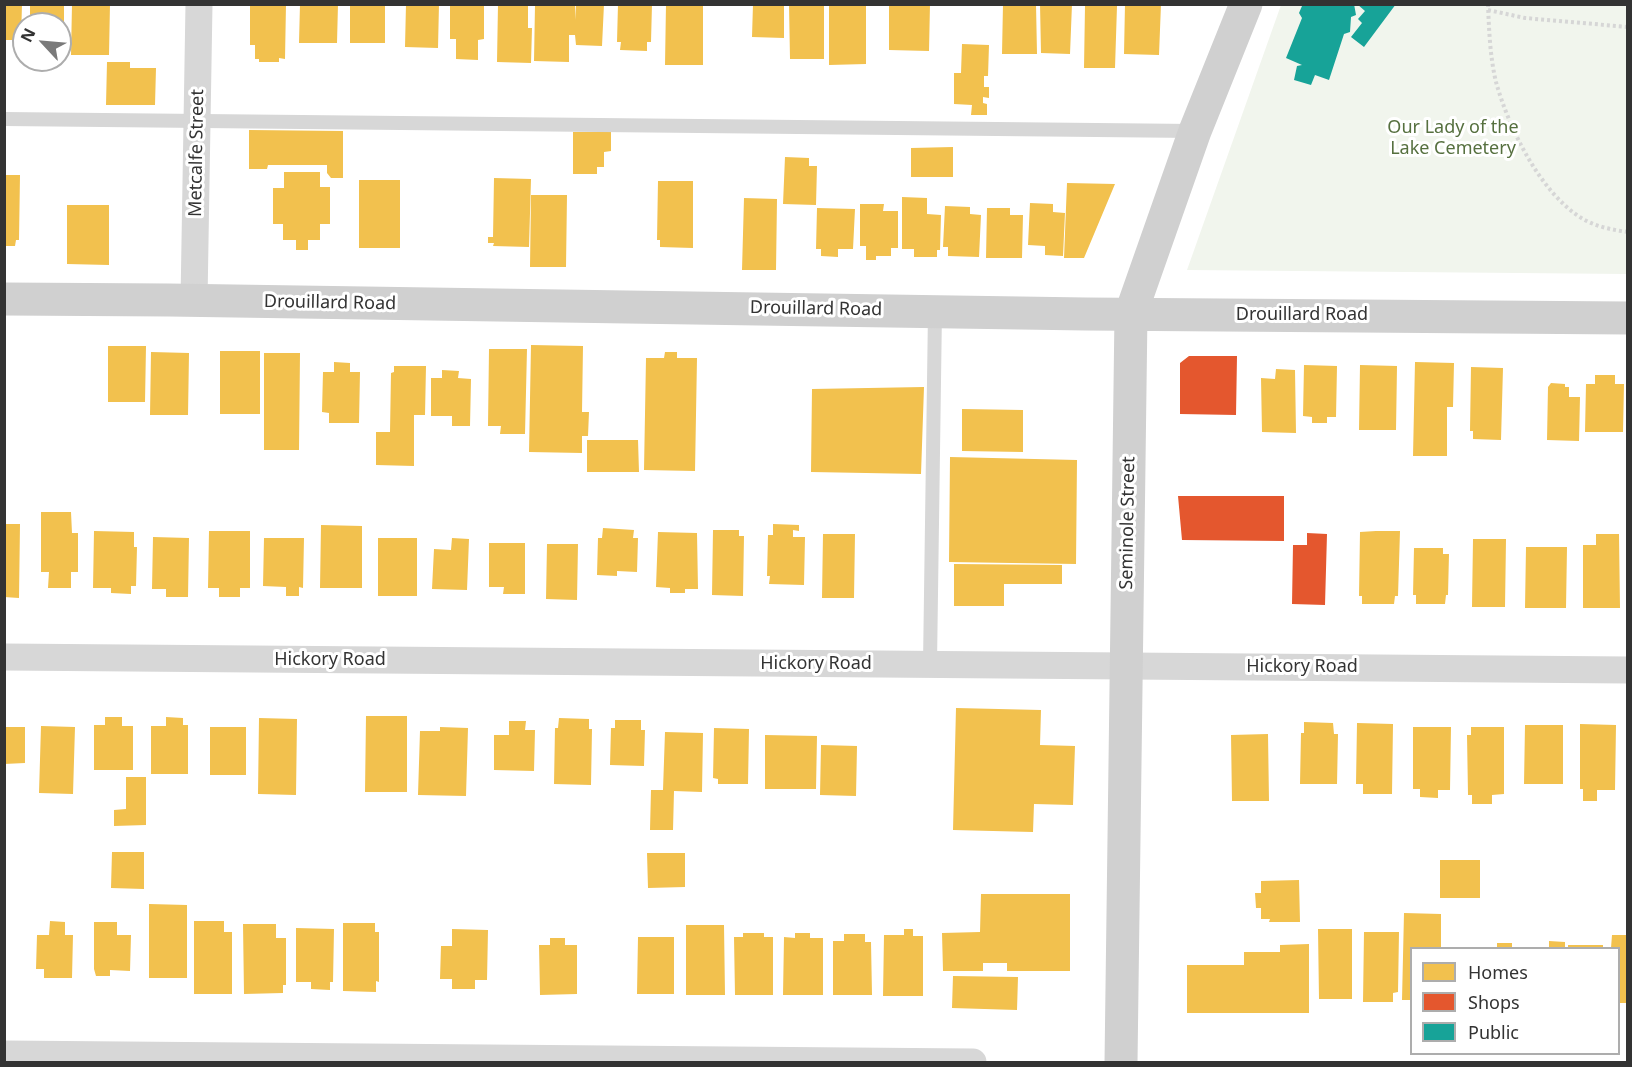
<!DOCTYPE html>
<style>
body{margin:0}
#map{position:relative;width:1632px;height:1067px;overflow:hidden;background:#fff;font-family:"Noto Sans",sans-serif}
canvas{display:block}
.frame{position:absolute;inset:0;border:6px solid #333;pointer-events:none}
.legend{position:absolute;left:1410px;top:947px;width:210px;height:108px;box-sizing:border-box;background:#fff;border:2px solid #adadad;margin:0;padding:8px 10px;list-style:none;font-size:18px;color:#333}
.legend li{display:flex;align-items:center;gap:12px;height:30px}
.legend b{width:30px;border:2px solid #adadad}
.north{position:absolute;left:12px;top:12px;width:60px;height:60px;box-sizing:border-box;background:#fff;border:2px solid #adadad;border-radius:50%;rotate:296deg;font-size:16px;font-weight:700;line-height:24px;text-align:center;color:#333}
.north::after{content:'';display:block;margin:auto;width:21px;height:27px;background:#7a7a7a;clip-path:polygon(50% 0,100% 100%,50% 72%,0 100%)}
</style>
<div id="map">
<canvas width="1632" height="1067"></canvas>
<div class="frame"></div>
<ul class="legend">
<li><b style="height:16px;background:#f2c14e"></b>Homes</li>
<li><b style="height:16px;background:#e4572e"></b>Shops</li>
<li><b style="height:16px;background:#17a398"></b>Public</li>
</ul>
<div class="north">N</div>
</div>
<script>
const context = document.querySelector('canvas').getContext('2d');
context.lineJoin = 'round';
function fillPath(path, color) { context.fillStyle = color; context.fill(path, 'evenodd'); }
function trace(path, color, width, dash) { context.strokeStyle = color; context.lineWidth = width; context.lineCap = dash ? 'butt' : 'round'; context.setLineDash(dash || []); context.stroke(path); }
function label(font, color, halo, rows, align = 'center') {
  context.font = font + ' "Noto Sans",sans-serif'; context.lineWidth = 6; context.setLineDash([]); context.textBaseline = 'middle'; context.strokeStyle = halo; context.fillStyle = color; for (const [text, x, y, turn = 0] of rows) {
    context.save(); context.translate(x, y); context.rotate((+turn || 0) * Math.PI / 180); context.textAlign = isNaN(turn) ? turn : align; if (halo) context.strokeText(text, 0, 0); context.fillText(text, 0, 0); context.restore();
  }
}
fillPath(new Path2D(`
 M1281 5H1627V274L1187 270Z`), '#f1f5ed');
fillPath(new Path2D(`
 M4 4H22L21 40H4Z
 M30 4H64V41H60V24H30Z
 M72 4H110L109 55H71Z
 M250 4H286L285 59 279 58V62H259V59H255V45H250Z
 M300 4H338L337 43H299Z
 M350 4H385V43H350Z
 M406 4H439L438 48 405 47Z
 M450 4H484V39L478 40V60L456 59V39H450Z
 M498 4H528V28H532L531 63 497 62Z
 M576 4H604L602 46 576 45 575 35H569V62L534 61 535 5H575V20Z
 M618 4H652L651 42H647V51L620 50 621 42H617Z
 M666 4H703V65H665Z
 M753 4H784V38L752 37Z
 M789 4H824V59H790Z
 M829 4H866V64L829 65Z
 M889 4H930L929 51 889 50Z
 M1003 4H1036L1037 54H1002Z
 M1040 4H1072L1070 54 1041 53Z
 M1125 4H1161L1159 55 1124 54Z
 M1085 6H1117L1115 68H1084Z
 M962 44 989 45 988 76H984V87H989V98L983 97V103L987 104V115H971L972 105 954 104V73H961Z
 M107 62H130V68H156L155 105H106Z
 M249 130 343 131V178H331L327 173V165H268L267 169H249Z
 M573 132H611V151L604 152V167H597V174H573Z
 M953 147V177H911V148Z
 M785 157 809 158V166H817L816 205 783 204Z
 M284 172H320V187H330V224H320V240H308V250H296V240H283V224H273V188H284Z
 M4 175H20L19 240H16L15 246H4Z
 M494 178 531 179 529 247 493 246 494 243H488V237H493Z
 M359 180H400V248H359Z
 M658 181H693V248L660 247V240H657Z
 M1067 183 1115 184 1084 258H1064Z
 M531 195H567L566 267H530Z
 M902 197 927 198V214L941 215 940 250H937V257H914V249H902Z
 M744 198 777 199 776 270H742Z
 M1030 203 1053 204V212L1065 213 1063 256 1045 255V246L1028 245Z
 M860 204H884L883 211H898V248H891V256H876V260H866V246H860Z
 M67 205H109V265L67 264Z
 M945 206 970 207V214L981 215 979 257 948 256V247H943Z
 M817 208 855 209 853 249H838V257L821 256V249H816Z
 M987 208H1010V215H1023L1022 258H986Z
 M531 345 583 346 582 412H589L588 436H582V453L529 452Z
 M108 346H146L145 402H108Z
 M489 349H527L525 434H500L501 426H488Z
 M220 351H260V414H220Z
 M151 352 189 353 188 415H150Z
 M665 352H677V358H697L695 471 644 470 646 358H664Z
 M264 353H300L299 450H264Z
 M334 362 350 363V372H360L359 423H329V413L322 412 323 372H334Z
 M1415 362 1454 363 1453 407H1447V456H1413Z
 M1304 365 1337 366 1336 417H1327V423H1312V417L1303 416Z
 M1360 365 1397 366 1396 430H1359Z
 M394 366H426L425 415H414V466L376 465V432H390L391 373 394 372Z
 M1471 367 1503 368 1501 440 1473 439V431H1470Z
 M1276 369 1295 370 1296 433 1262 432 1261 378 1275 379Z
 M442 370 459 371 458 378 471 379 470 426H452V416H431V378H442Z
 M1595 375H1615V384H1624L1623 432H1585L1586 384H1595Z
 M1551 383 1565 384V387H1569V397H1580L1579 441 1547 440 1548 387Z
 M924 387 921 474 811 472 812 389Z
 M962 409 1023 410V452L962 451Z
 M587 440H638L639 472H587Z
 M950 457 1077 460 1076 564 949 562Z
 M41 512H71L72 533H78V572H71V588H48L49 572H41Z
 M4 524H20L19 598 4 597Z
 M773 524 799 525V531L793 530V537H805L804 585 769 584 770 576H767L768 535H773Z
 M321 525 362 526V588H320Z
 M603 528 634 530 633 538H638L637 572 617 571V576L597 575 598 538H602Z
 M713 530H739V536H744L743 596 712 595Z
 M94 531 134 532V547H137L136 586H131V594L111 593V588H93Z
 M209 531H250V588H240V597H219V588H208Z
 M1376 531H1400L1398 596H1395L1394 604H1362V596H1359L1360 532Z
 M658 532 697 533 698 589H685V593H670V588L656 587Z
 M823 534H855L854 598H822Z
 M1596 534H1619L1620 608H1583V545H1596Z
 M153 537 189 538 188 597H166V589H152Z
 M264 538H304L303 588 299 587V596H286V587L263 586Z
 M378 538H417V596H378Z
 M452 538 469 539 467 590 432 589 434 549 451 550Z
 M1473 539H1506L1505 607H1472Z
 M489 543H525V594H503L504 587H489Z
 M547 544H578L577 600 546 599Z
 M1526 547H1567L1566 608H1525Z
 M1414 548H1443V554H1449L1448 595H1446L1445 604H1416V595H1413Z
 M954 564 1062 565V584H1004V606H954Z
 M956 708 1041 710 1040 745 1075 746 1073 805 1034 804 1033 832 953 830Z
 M366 716H407V792H365Z
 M105 717H122V726H133V770H94V725H105Z
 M166 717 183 718V725H188V774H151V726H166Z
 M259 718 297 719 296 795 258 794Z
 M559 718 589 719V729H592L591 785 554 784 555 728H558Z
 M615 720H641V730H645L644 766 610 765 611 728H615Z
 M509 721H526L525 730H535L534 771 494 770V735H509Z
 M1304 722 1333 723 1334 734H1338L1337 784H1300L1301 733H1304Z
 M1357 723 1393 724 1392 794H1363V784H1356Z
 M1580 724 1616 725 1615 790H1597V801H1583V789H1580Z
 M1525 725H1563V784H1524Z
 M41 726 75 727 73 794 39 793Z
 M4 727H25V763L4 764Z
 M210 727H246V775H210Z
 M440 727 468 728 466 796 418 795 420 731H440Z
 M1413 727H1451L1450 790H1438V798L1420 797V789H1413Z
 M1471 727H1504V794L1492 795V804H1472V795H1468L1467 735H1471Z
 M714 728 749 729 748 784H718V779L713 778Z
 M665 732 703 733 702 792 674 791 673 830H650L651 790H663Z
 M1268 734 1269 801H1232L1231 735Z
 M765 735 817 736 816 789H765Z
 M821 745 857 746 856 796 820 795Z
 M126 777H146V825L114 826V810L126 809Z
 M112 852H144V889L111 888Z
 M647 853H685V887L648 888Z
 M1440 860H1480V898H1440Z
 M1299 880 1300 922H1269L1270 919H1261V908H1256L1255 893H1261V881Z
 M981 894H1070V971H1007V963H983V971H943L942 933 980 932Z
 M149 904 187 905V978H149Z
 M1404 913 1441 914V948H1412V1000H1402Z
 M50 921 65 922V935H73L72 978H44V969H36L37 935H49Z
 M194 921H224V932H232V994H194Z
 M94 922H117V935H131L130 971 110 970V976H96L94 969Z
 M343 923H375V932H379V982L376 981V992L343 991Z
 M243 924H276V938H286V985H283V993L244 994Z
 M686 925H724L725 995H686Z
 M296 928 334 929 333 982H330V990L311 989V982H296Z
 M452 929 488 930 487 980H475V989H452V979H440L441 946H452Z
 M904 929H913V936H923V996H883L884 935H904Z
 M1318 929H1352V999H1319Z
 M1364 932H1399L1398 992 1393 993V1002H1363Z
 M743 933H764V937H773V995H735L734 937H743Z
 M795 933H810V938H823V995H783L784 937 795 938Z
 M844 934H865V942H871L872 995H833V941H844Z
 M1612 935H1628V1003H1618V948H1611Z
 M638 937H674V994H637Z
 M550 938H565V945H577V994L540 995 539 945H550Z
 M1549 941 1565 942V948H1549Z
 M1497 943H1512V948H1497Z
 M1309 944V1013H1187V965H1244V952H1280V945Z
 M1568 945H1603V948H1568Z
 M953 976 1018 977 1017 1010 952 1008Z`), '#f2c14e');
fillPath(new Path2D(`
 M1189 356H1237L1236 415 1180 414V363Z
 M1178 496H1284V541L1182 540Z
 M1307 533 1327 534 1325 605 1292 604 1293 545H1307Z`), '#e4572e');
fillPath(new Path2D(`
 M1307 4H1354L1356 15 1351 17 1350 32 1344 34 1329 80 1315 75 1311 85 1294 80 1297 66 1302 65 1286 58 1302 18 1299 13 1302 6Z
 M1357 4H1396L1364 47 1351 37 1362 23 1358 19 1365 11Z`), '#17a398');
trace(new Path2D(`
 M1488 4C1489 30 1490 57 1496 82 1509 129 1541 194 1583 219 1597 227 1613 230 1628 232
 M1488 10 1525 18 1628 27`), '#d6d6d6', 4, [3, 3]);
trace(new Path2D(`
 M4 119 1195 131
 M930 664 935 311`), '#d7d7d7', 14);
trace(new Path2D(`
 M194 301 199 4
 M4 657 1628 670
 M4 1054 973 1062`), '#d7d7d7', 27);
trace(new Path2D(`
 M4 299 169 300 1086 314 1628 318
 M1121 1062 1131 313 1195 131 1246 4`), '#d0d0d0', 33);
label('18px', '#56703f', '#fff', [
 ["Our Lady of the",1453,128],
 ["Lake Cemetery",1453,149]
]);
label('18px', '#333', '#fff', [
 ["Metcalfe Street",197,153,-89],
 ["Drouillard Road",330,303,1],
 ["Drouillard Road",816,309,1],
 ["Drouillard Road",1302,315],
 ["Seminole Street",1128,523,-89],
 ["Hickory Road",330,660],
 ["Hickory Road",816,664],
 ["Hickory Road",1302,667]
]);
</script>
